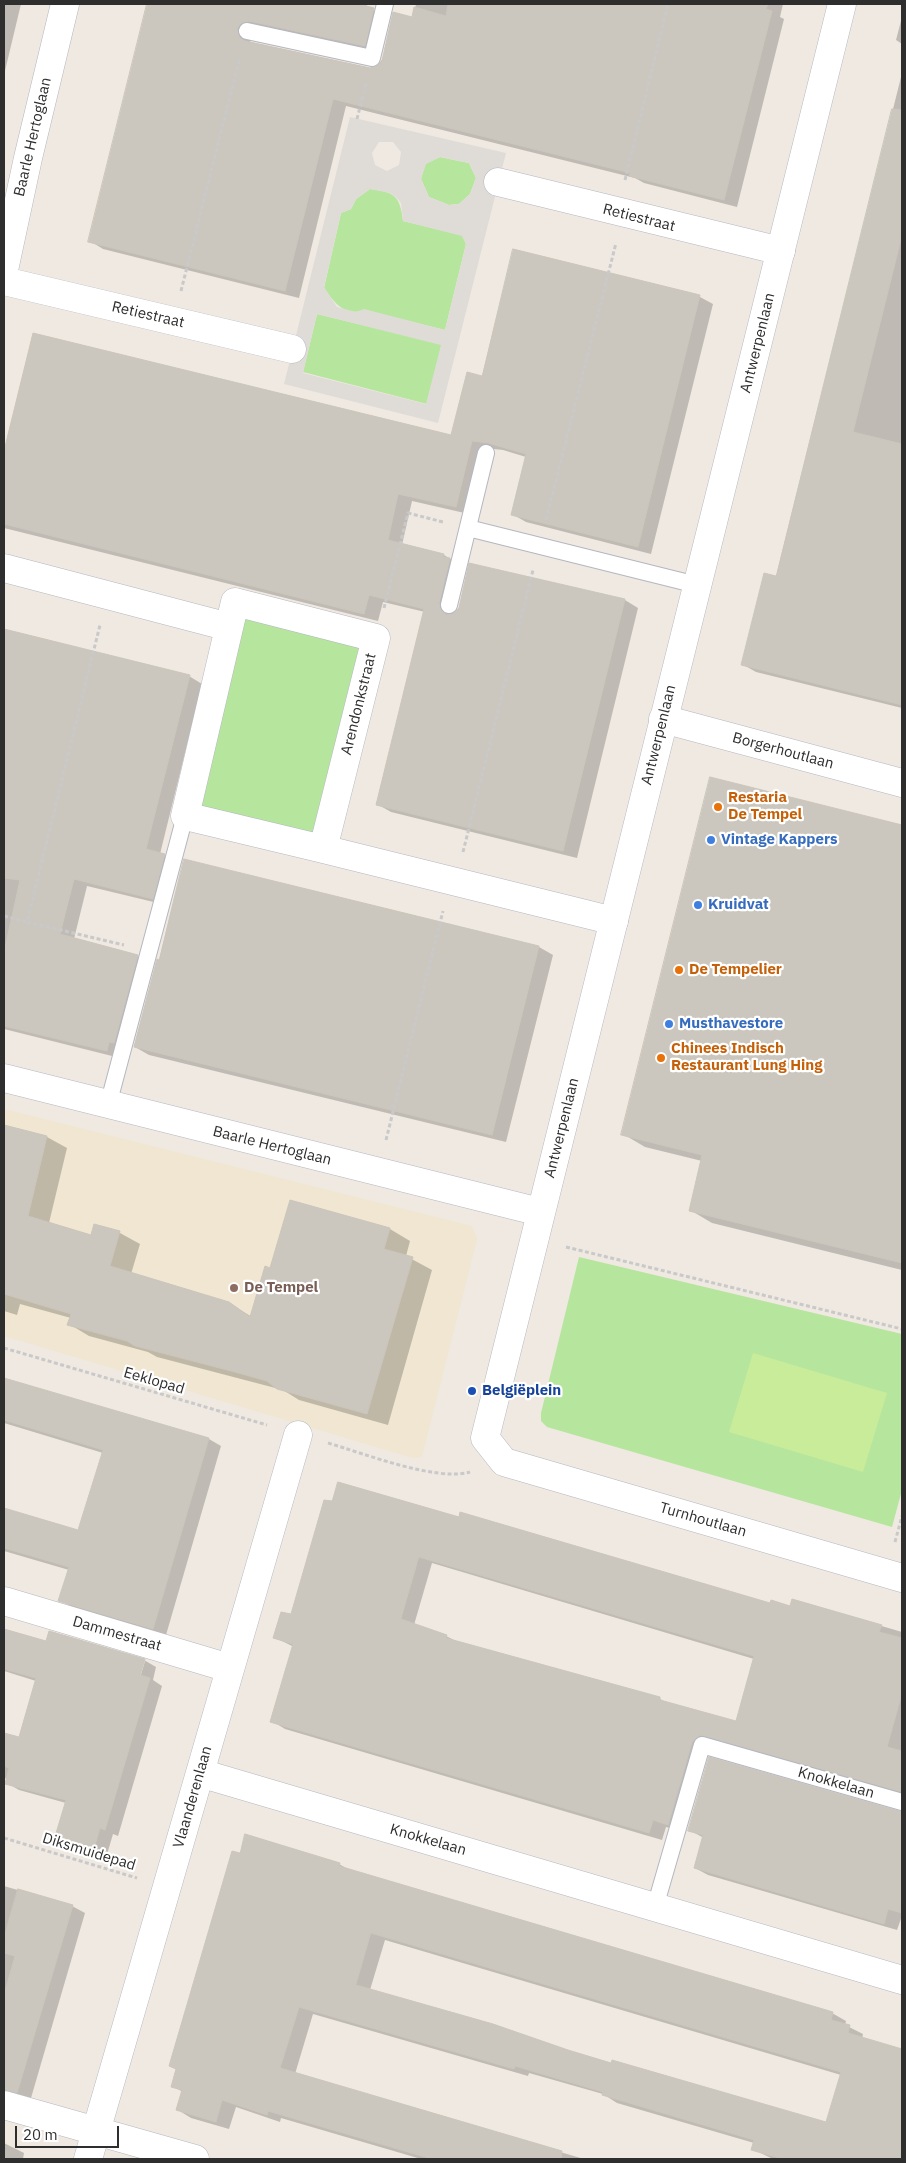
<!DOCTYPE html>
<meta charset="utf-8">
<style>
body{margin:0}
#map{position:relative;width:906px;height:2163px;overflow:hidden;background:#efe9e1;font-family:"IBM Plex Sans",sans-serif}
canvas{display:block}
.frame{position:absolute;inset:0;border:5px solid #2e2e2e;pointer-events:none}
.scale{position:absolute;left:15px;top:2126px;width:104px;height:22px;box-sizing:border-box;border:2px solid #2e2e2e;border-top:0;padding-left:6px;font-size:15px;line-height:18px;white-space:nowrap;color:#2e2e2e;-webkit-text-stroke:4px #fff;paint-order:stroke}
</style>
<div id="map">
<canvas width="906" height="2163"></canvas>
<div class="frame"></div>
<div class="scale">20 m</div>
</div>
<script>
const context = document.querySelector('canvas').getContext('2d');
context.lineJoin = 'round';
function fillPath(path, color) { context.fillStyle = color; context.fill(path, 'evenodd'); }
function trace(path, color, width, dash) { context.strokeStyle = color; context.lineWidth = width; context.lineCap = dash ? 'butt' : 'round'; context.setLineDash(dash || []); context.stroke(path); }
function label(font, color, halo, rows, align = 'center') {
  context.font = font + ' "IBM Plex Sans",sans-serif'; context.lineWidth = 4.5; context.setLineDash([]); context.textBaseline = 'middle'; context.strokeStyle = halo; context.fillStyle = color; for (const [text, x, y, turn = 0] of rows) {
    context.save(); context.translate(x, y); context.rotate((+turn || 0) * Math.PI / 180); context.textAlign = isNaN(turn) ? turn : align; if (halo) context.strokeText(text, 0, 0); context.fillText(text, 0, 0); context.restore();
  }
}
fillPath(new Path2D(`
 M4 1109 472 1226 477 1239 422 1457 413 1458 4 1336Z`), '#f0e6d1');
fillPath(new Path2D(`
 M440 157 469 163 476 178 470 194 459 204 449 205 429 197 421 179 425 164Z
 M370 189C395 192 400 196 403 221L462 235 466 244 445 330 364 310C344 317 334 302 324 288L341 213 351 209 356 199Z
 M317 314 442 344 427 404 303 372Z
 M246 615 364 644 317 832 310 834 205 808 199 804 242 621Z
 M579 1257 902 1334V1490L892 1527 547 1427 541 1421V1413Z`), '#b6e59e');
fillPath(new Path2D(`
 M753 1353 887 1393 863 1472 729 1432Z`), '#c9ec9a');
fillPath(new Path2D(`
 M350 117 506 153 438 423 284 384ZM379 142H393L401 152 399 165 387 171 375 165 372 153ZM440 157 469 163 476 178 470 194 459 204 449 205 429 197 421 179 426 164ZM370 189 390 193 396 197 401 203 403 221 462 236 466 244 445 330 364 309 356 312 337 307 324 287 341 213 351 209 356 199ZM317 314 441 345 426 404 303 373Z`), '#dfdcd8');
fillPath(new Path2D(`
 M4 4H21L4 75Z
 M148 4H367L366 7 387 16 378 53 253 31 250 42 375 69 413 18 416 4H783L780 17 784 19 737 207 644 183 635 178 346 106 299 298 103 249 90 241Z
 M902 17V44L896 40Z
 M902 73V708L756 672 742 664 776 578Z
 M514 250 700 297 713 304 651 554 526 522 512 514 526 457 503 450 485 448 469 514 412 501 402 545 444 555 457 563 453 616 460 608 470 565 625 600 638 608 577 858 391 812 377 804 425 612 383 602 378 621 4 528V457L34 334 452 437 483 378Z
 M4 631 189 676 202 684 160 854 177 863 166 905 87 886 74 939 137 956 150 963 120 1058 4 1029Z
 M711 778 902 826V1270L712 1223 690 1210 702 1161 645 1147 623 1134Z
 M185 860 539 947 553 955 506 1142 149 1055 135 1047 160 961Z
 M4 1126 47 1137 67 1148 49 1223 92 1236 95 1226 120 1233 140 1244 131 1274 229 1303 252 1317 271 1270 291 1201 390 1229 410 1241 406 1256 432 1270 388 1425 299 1400 283 1390 157 1357 148 1352 89 1336 69 1324 71 1318 20 1304 17 1315 4 1311Z
 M4 1379 209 1439 221 1446 166 1635 72 1607 60 1600 69 1570 4 1551V1509L79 1532 103 1453 4 1423Z
 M325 1501 771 1605 791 1608 793 1600 902 1632V1795L705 1750 682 1831 666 1827 662 1840 285 1729 272 1721 294 1647 274 1637 291 1616ZM432 1563 754 1659 737 1723 669 1704 660 1699 458 1642 446 1636 414 1625Z
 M4 1630 47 1643 144 1660 156 1667 153 1680 162 1686 118 1836 113 1834 106 1858 68 1846 56 1839 66 1803 19 1790 7 1783 8 1779 4 1778V1734L20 1739 36 1681 4 1671ZM143 1661H145L139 1681 137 1680Z
 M899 1813H902V1916L897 1930 708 1875 695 1868 704 1838 689 1830Z
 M339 1864 353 1872 832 2013 846 2021 845 2025 863 2034 862 2039 902 2051V2159H773L752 2149 754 2143 617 2103 603 2094 529 2073 528 2076 313 2014 295 2074 584 2159H421L281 2118 280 2122 236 2107 229 2129 191 2118 178 2110 183 2092 172 2086ZM385 1940 841 2075 827 2124 567 2052 370 1990Z
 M4 1886 72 1906 85 1913 31 2098 4 2090Z
 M4 2143 24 2153 23 2159H4Z`), '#0003');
const building = new Path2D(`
 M147 4H359L374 8 365 46 249 21 240 24 237 29 240 38 245 41 370 68 379 65 382 61 393 12 412 17 414 7 446 16 448 4H768L766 9 772 11 724 200 629 176 630 173 333 99 285 291 88 242Z
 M892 109 902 110V235L853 432 902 444V705L741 665 764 573 776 576Z
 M513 249 700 295 638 547 511 515 526 454 488 443 472 441 456 507 398 494 388 540 444 554 443 557 450 558 439 603 440 608 446 615 452 614 459 608 469 563 625 599 563 851 376 805 424 609 369 595 364 614 4 524V451L33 333 451 435 467 372 482 376Z
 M4 629 190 675 146 849 165 854 153 899 74 879 60 934 138 955 114 1043 109 1042 107 1051 4 1026V952L20 880 4 878Z
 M710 777 902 825V1263L689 1211 702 1155 621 1135Z
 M184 859 539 946 492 1135 134 1047 157 959 159 960Z
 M4 1125 47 1136 28 1216 91 1235 94 1224 120 1231 110 1266 229 1302 250 1317 265 1266 270 1268 290 1200 390 1228 384 1249 413 1257 367 1414 277 1389 267 1381 235 1372 135 1346 127 1341 67 1325 71 1314 4 1294Z
 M4 1378 209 1438 153 1629 58 1601 69 1567 4 1548V1508L78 1530 103 1450 4 1420Z
 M338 1482 459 1517 460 1512 770 1603 771 1600 790 1606 792 1599 882 1625 879 1632 902 1638V1693L887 1747 902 1751V1792L700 1735 692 1742 668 1825 653 1820 649 1833 270 1722 293 1644 273 1638 281 1612 291 1614 324 1500 332 1501ZM419 1557 754 1656 736 1721 660 1700V1697L446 1638 447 1635 401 1619Z
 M4 1629 46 1641 49 1631 145 1659 140 1675 150 1678 105 1830 100 1828 93 1852 54 1840 66 1800 5 1784 9 1768 4 1766V1733L19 1737 36 1678 4 1669Z
 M709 1757 902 1812V1913L888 1909 884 1924 694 1868 703 1835 688 1831Z
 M245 1834 340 1863 339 1866 833 2012 831 2020 850 2025 848 2033 902 2049V2159H783L751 2150 754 2140 602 2095 603 2092 515 2066 514 2069 299 2007 280 2068 562 2151 561 2159H432L268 2111 267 2115 222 2100 216 2122 176 2110 182 2090 171 2087 176 2069 169 2066 232 1851 240 1853ZM371 1933 841 2072 826 2122 612 2060 611 2063 568 2050 493 2024 356 1985Z
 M18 1889 73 1905 17 2093 4 2090V1995L15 1956 4 1953V1938Z`);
fillPath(building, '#cbc7bf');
trace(building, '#cbc5ba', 1);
const service = new Path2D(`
 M247 31 372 58 385 4
 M468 528 697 585
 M449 605 486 453
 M108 1105 185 816
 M655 1907 702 1745 902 1802`);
const minor = new Path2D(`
 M498 182 781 251
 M4 270 28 158 65 4
 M4 281 292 349
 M4 568 229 627
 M235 602 376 638 323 849 185 816Z
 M663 719 902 783
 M323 849 614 921
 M4 1078 540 1212
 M4 1601 229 1668
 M200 1773 902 1980
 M4 2105 195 2159
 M88 2159 298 1435`);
const tertiary = new Path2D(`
 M842 4 485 1438 504 1462 902 1578`);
trace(service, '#b4b7c1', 18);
trace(minor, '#b4b7c1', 29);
trace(tertiary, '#b4b7c1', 29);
trace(new Path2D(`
 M357 119 366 83
 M625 180 668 4
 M181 291 240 57
 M546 520 616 243
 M384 608 408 513 443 522
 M463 852 533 570
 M4 916 27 922 100 625
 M27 922 124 945
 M386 1140 443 911
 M566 1247 902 1329
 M4 1348 267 1425
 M328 1443C363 1453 436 1482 470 1472
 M895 1542 902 1516
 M4 1838 137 1878`), '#c9c9c9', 3, [4, 2.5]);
trace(service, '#fff', 16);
trace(minor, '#fff', 28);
trace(tertiary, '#fff', 28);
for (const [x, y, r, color] of [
 [718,807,5,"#e8710a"],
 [711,840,5,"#3f7fe0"],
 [698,905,5,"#3f7fe0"],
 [679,970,5,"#e8710a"],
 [669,1024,5,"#3f7fe0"],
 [661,1058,5,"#e8710a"],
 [234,1288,5,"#8d6e63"],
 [472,1391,5,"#1a4fb4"]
]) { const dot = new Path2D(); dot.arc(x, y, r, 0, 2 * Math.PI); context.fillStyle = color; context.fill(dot); trace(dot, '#fff', 2); }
label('15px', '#2e2e2e', '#fff', [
 ["Baarle Hertoglaan",33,137,-77],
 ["Retiestraat",639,218,14],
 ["Retiestraat",148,315,13],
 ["Antwerpenlaan",758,343,-76],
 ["Arendonkstraat",359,704,-76],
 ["Antwerpenlaan",659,735,-76],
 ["Borgerhoutlaan",783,751,15],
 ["Antwerpenlaan",562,1128,-76],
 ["Baarle Hertoglaan",272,1146,14],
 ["Eeklopad",154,1381,16],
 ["Turnhoutlaan",703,1520,16],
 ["Dammestraat",117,1634,16],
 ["Knokkelaan",836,1783,16],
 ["Vlaanderenlaan",193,1797,-74],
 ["Knokkelaan",428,1840,16],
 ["Diksmuidepad",89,1852,17]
]);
label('bold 15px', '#c56008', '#fff', [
 ["Restaria",728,798],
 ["De Tempel",728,815],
 ["De Tempelier",689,970],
 ["Chinees Indisch",671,1049],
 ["Restaurant Lung Hing",671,1066]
], 'left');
label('bold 15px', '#366cbe', '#fff', [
 ["Vintage Kappers",721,840],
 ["Kruidvat",708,905],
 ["Musthavestore",679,1024]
], 'left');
label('bold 15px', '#785e54', '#fff', [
 ["De Tempel",244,1288]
], 'left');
label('bold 15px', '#164399', '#fff', [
 ["Belgiëplein",482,1391]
], 'left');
</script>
